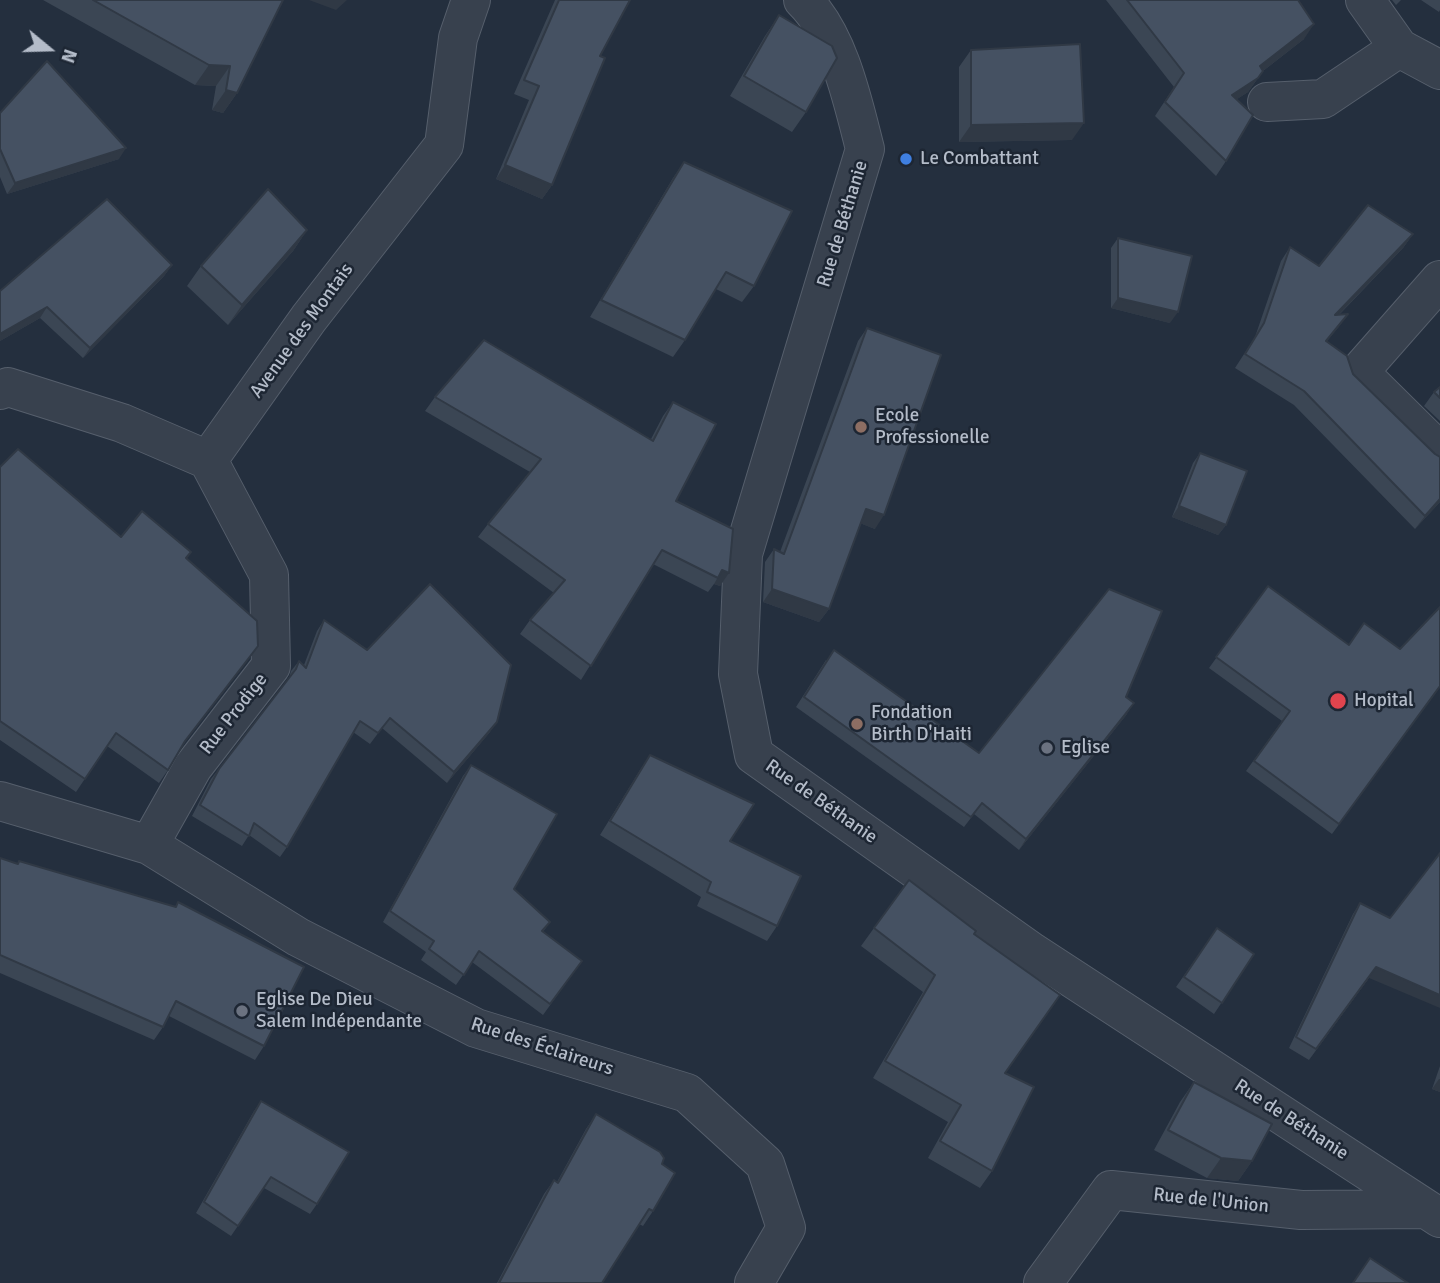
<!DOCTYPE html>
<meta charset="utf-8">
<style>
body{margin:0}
#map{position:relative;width:1440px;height:1283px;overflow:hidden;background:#242f3e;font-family:Signika,sans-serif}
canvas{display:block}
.north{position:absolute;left:14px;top:14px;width:70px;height:70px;-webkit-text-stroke:5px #1d2633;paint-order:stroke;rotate:109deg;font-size:19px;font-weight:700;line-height:28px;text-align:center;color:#b4bcc9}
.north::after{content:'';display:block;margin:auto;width:24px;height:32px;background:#b4bcc9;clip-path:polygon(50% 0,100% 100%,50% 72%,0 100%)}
</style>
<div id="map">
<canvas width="1440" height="1283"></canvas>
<div class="north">N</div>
</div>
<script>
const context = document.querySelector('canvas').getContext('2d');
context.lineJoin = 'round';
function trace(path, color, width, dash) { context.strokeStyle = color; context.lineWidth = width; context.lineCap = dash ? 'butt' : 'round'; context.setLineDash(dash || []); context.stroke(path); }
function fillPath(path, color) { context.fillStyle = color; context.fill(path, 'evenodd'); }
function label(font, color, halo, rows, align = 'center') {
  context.font = font + ' Signika,sans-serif'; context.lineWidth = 5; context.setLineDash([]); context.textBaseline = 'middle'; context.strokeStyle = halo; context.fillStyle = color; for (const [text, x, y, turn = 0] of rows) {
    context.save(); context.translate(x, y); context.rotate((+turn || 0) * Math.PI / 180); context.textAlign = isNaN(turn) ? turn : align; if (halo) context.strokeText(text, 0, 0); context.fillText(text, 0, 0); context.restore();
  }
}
const street = new Path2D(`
 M803 0C839 35 853 102 865 149L743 554 738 674 754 755 1032 952 1440 1218
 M1365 0 1399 48 1440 70
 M1267 102 1323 99 1399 48
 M1440 280 1359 372 1440 452
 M0 390 8 387 122 423 208 460 309 318 444 145 458 38 471 0
 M0 801 149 845 298 937 476 1028 687 1093 765 1164 786 1228 754 1283
 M149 845 193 767 271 666 269 575 208 460
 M1043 1283 1111 1190 1301 1210 1426 1209`);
trace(street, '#565f6c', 40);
trace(street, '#38414e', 38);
fillPath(new Path2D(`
 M43 0H283L237 93 223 113 212 110 216 86 195 85Z
 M555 0H630L600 56 552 185 542 199 496 179 529 100 514 94Z
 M1106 0H1298L1304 39 1263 71 1248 92 1237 99 1226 161 1216 176 1155 116 1174 87Z
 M1392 0H1401L1396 5Z
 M1421 0H1440V10L1439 12Z
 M779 15 806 112 792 132 730 96 765 36Z
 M971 50 1072 140 959 142V67Z
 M0 113 119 159 7 194 0 177Z
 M684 162 754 286 742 302 716 289 685 340 673 357 590 317 673 178Z
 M307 230 293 251 228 325 187 286 201 266Z
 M1413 234 1403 248 1339 315 1348 314 1327 341 1353 374 1435 454 1440 457V502L1415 529 1294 405 1235 368 1255 337 1281 261 1290 247 1319 266Z
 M1118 238 1170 323 1111 308V248Z
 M172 265 164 276 83 358 40 318 0 341V291Z
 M867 328 875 529 860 523 829 609 819 622 763 602 765 562 774 549 780 552 858 341Z
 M1440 387V421L1424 406 1434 392Z
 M435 397 651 439 663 416 673 402 676 501 729 573 720 586 714 584 708 592 653 564 581 680 520 634 530 620 554 593 478 537 488 524 530 472 425 411Z
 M1200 453 1226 525 1218 535 1172 517 1193 463Z
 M0 467 121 537 187 558 258 646 182 745 168 770 159 783 107 746 76 792 0 740Z
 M1268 586 1349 645 1440 687 1332 834 1246 771 1282 721 1209 668Z
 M324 620 490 732 447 783 382 728 370 744 353 732 287 847 280 857 249 835 242 846 192 816 211 779 289 678 291 671 299 661 304 665 317 631Z
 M826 660 979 753 1126 697 1127 714 1019 850 974 814 964 827 796 707Z
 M650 755 730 841 777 926 767 941 697 906 701 897 600 835 640 770Z
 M471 765 514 889 550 922 543 932 582 961 543 1015 472 962 456 985 421 960 426 952 383 922 463 776Z
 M0 858 17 864 19 861 175 907 178 902 264 1046 255 1060 169 1016 163 1027 154 1040 0 973Z
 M1360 903 1369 978 1309 1060 1289 1048 1353 914Z
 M874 928 974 934 1005 1073 992 1171 980 1188 928 1158 948 1122 873 1078 923 992 861 946Z
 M1217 928 1254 954 1214 1014 1176 987Z
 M1440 1066V1092L1432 1089Z
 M1194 1082 1252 1161 1238 1181 1207 1178 1154 1150 1180 1102Z
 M261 1101 317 1204 310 1214 264 1188 231 1236 196 1213 254 1111Z
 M596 1114 662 1164 653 1211 643 1226 639 1224 602 1283H497L544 1194 554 1180 557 1182 586 1129Z`), '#3b4654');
fillPath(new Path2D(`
 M309 0H347L336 10Z
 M1314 24 1304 39 1250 81 1260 66Z
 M209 65 230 66 216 86 195 85Z
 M1263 71 1248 92 1222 109 1232 95Z
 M226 90 237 93 223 113 212 110Z
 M1084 123 1072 140 959 142 971 125Z
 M126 148 119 159 7 194 15 183Z
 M505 165 552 185 542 199 496 179Z
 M307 230 293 251 228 325 242 305Z
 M1413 234 1403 248 1325 329 1335 315Z
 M172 265 164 276 83 358 90 348Z
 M1118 298 1178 312 1170 323 1111 308Z
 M47 307 40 318 0 341V334Z
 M1348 314 1338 328 1316 354 1326 341Z
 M1440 499V502L1415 529 1425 516Z
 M1179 506 1226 525 1218 535 1172 517Z
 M866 509 884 515 875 529 857 522Z
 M722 570 729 573 720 586 714 584Z
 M772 589 829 609 819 622 763 602Z
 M258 646 249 659 176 754 185 741Z
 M1134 703 1127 714 1019 850 1026 839Z
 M497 722 490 732 447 783 454 772Z
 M1376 967 1440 995V1008L1369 978 1309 1060Z
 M1439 1079H1440V1092L1432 1089Z
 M1221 1158 1252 1161 1238 1181 1207 1178Z`), '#303945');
const building = new Path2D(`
 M93 0H283L237 93 226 90 230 66 209 65Z
 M559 0H630L600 56 605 58 552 185 505 165 539 86 524 80Z
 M1127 0H1298L1314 24 1260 66 1263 71 1258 78 1232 95 1253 115 1226 161 1165 102 1184 73Z
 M779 15 832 46 837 58 806 112 744 76Z
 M1080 44 1084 123 971 125V50Z
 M47 61 126 148 15 183 0 149V113Z
 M684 162 792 211 754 286 726 272 685 340 601 300Z
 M268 189 307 230 242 305 201 266Z
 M107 199 172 265 90 348 47 307 0 334V291Z
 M1368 205 1413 234 1335 315 1348 314 1326 341 1347 356 1353 374 1435 454 1440 457V499L1425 516 1304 391 1245 354 1264 323 1290 247 1319 266Z
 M1118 238 1192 256 1178 312 1118 298Z
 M867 328 941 355 884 515 866 509 829 609 772 589 774 549 784 554Z
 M484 340 653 441 673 402 716 424 676 501 733 529 729 573 722 570 718 578 662 550 591 666 530 620 565 580 488 524 541 459 435 397Z
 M1440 387V398L1434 392Z
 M18 449 121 537 142 511 191 552 186 558 257 621 258 646 185 741 168 770 116 733 85 779 0 721V467Z
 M1200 453 1247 471 1226 525 1179 506Z
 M430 584 511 665 497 722 454 772 390 718 378 733 360 721 287 847 254 823 249 836 200 805 219 769 296 669 299 661 306 668 324 620 367 650Z
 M1268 586 1349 645 1364 623 1400 649 1440 607V686L1339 824 1254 761 1290 711 1216 657Z
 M1109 589 1162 611 1126 697 1134 703 1026 839 982 803 971 817 804 697 834 650 979 753Z
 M650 755 754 804 730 841 801 876 777 926 707 892 711 882 610 821Z
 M471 765 557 814 514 889 550 922 542 931 582 961 550 1004 479 951 464 975 429 949 434 941 390 911Z
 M1440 853V995L1376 967 1316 1049 1296 1037 1360 903 1390 918Z
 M0 858 18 864 19 861 176 907 178 902 304 967 264 1046 176 1001 163 1027 0 955Z
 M909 880 976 931 974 934 1060 995 1005 1073 1034 1087 992 1171 940 1141 961 1105 885 1061 935 975 874 928Z
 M1217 928 1254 954 1222 1003 1184 977Z
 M1194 1082 1272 1124 1252 1161 1221 1158 1168 1130Z
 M261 1101 349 1152 317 1204 271 1177 238 1226 204 1202Z
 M596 1114 660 1152 664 1158 662 1164 675 1173 653 1211 649 1209 602 1283H499L554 1180 558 1183Z
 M1370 1258 1408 1283H1353Z`);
fillPath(building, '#455162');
trace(building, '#303945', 2);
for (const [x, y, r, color] of [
 [906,159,7,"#3f7fe0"],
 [861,427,7,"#8d6e63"],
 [1338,701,9,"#e0444e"],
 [857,724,7,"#8d6e63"],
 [1047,748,7,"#6b7280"],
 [242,1011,7,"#6b7280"]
]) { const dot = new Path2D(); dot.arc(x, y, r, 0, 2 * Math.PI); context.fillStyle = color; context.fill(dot); trace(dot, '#1d2633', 2.5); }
label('19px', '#b4bcc9', '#1d2633', [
 ["Le Combattant",920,159],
 ["Ecole",875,416],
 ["Professionelle",875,438],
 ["Hopital",1354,701],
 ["Fondation",871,713],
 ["Birth D'Haiti",871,735],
 ["Eglise",1061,748],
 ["Eglise De Dieu",256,1000],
 ["Salem Indépendante",256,1022]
], 'left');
label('19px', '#b4bcc9', '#1d2633', [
 ["Rue de Béthanie",843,224,-73],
 ["Avenue des Montais",302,331,-54],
 ["Rue Prodige",234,714,-52],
 ["Rue de Béthanie",821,802,35],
 ["Rue des Éclaireurs",542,1047,18],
 ["Rue de Béthanie",1291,1120,33],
 ["Rue de l'Union",1211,1201,6]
]);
</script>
